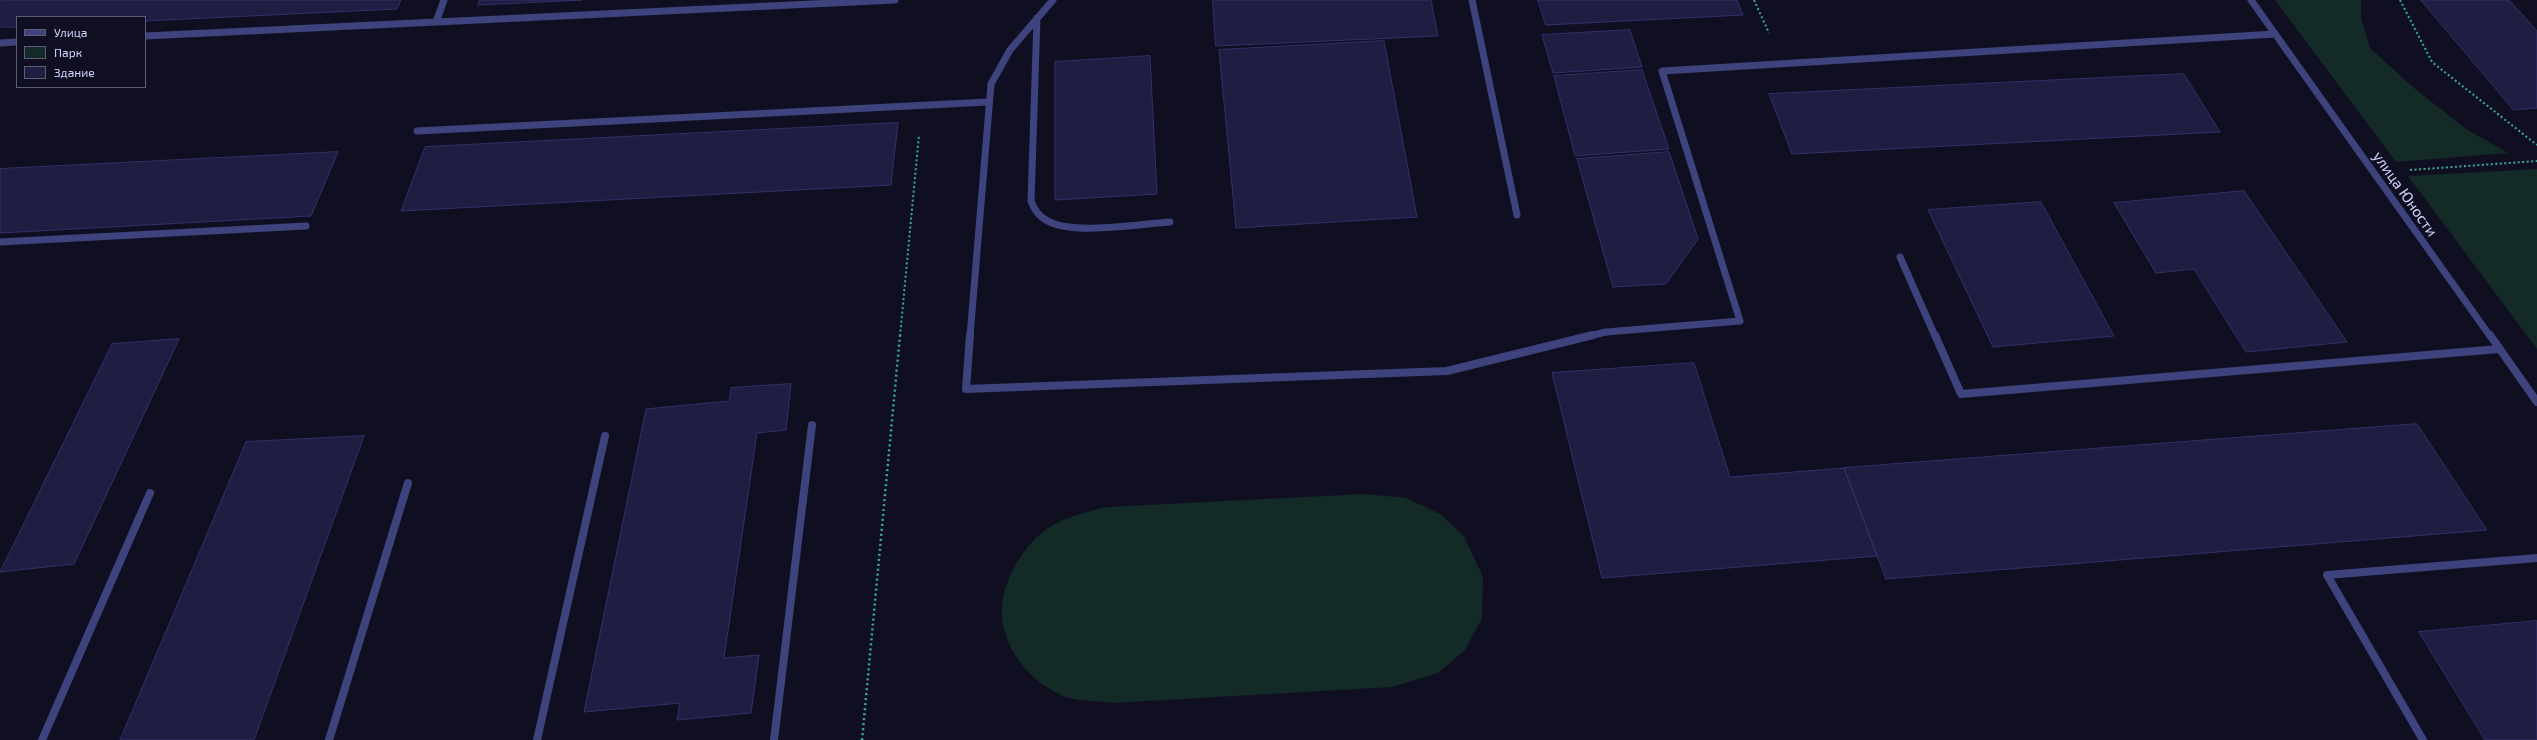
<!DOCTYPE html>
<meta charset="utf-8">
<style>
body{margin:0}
#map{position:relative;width:2537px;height:740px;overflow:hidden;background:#100f21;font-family:"Exo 2",sans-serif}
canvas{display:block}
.legend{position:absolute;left:16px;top:16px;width:130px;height:72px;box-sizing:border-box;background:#100f21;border:1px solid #5e5d79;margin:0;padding:5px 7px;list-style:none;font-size:12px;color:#d2d3fc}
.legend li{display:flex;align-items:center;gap:8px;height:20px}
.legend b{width:20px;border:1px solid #5e5d79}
</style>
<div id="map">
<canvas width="2537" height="740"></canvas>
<ul class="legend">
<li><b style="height:5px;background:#3e437d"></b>Улица</li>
<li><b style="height:11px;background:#132a27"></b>Парк</li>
<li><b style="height:11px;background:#1f1d41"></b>Здание</li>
</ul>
</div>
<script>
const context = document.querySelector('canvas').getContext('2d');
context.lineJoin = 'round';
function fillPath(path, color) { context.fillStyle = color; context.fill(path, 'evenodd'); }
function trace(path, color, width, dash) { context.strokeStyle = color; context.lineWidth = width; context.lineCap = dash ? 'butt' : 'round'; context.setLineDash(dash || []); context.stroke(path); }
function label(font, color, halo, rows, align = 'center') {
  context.font = font + ' "Exo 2",sans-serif'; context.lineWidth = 3; context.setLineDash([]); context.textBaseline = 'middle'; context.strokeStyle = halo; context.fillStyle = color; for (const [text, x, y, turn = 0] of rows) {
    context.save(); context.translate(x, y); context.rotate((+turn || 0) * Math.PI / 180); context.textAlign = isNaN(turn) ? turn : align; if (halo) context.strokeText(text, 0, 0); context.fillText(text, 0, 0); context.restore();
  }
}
fillPath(new Path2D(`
 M2275 0H2361V18L2370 48 2414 88 2466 129 2508 153 2396 162Z
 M2537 169V349L2408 176Z
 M1365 494 1406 498 1440 514 1464 536 1483 577 1482 618 1465 650 1438 673 1392 687 1112 703C1097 701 1079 701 1066 697 1031 684 1000 647 1002 608 1003 584 1017 558 1034 540 1053 520 1081 513 1107 507Z`), '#132a27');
const building = new Path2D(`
 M0 0H401L397 9 145 21V17H17V27H0Z
 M480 0H582L478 5Z
 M1213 0H1431L1438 36 1216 46Z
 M1538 0H1737L1743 15 1546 25Z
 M2421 0H2509L2537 31V108L2514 110Z
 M1630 30 1642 67 1553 73 1542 35Z
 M1384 41 1417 217 1236 228 1219 50Z
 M1150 56 1157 194 1055 200V62Z
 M1642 70 1669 149 1575 156 1554 76Z
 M2184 74 2220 132 1792 154 1769 94Z
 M898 123 891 185 401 211 425 147Z
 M338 152 311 216 0 233V169Z
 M1669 152 1698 239 1666 284 1613 287 1577 159Z
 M2244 191 2347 342 2246 352 2194 269 2156 273 2114 203Z
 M2041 202 2114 336 1993 347 1928 210Z
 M179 339 74 564 0 572 112 344Z
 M1694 363 1730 477 1844 468 1877 556 1602 578 1552 373Z
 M791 384 786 430 757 433 724 658 759 655 751 713 677 720 680 703 584 712 646 409 729 401 731 388Z
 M2417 424 2487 530 1886 579 1844 468Z
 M364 436 254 740H120L246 442Z
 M2537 621V740H2485L2419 632Z`);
fillPath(building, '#1f1d41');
trace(building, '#34306b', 1);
trace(new Path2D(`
 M1754 0 1769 33
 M2400 0 2432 62 2537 145
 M2410 170 2537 161
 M900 336 919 135`), '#37ab95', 2, [2, 2.5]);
trace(new Path2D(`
 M862 740 900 335`), '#37ab95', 2.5, [2, 3]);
trace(new Path2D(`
 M1472 0 1517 215
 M1037 18 1031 201C1034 209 1038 216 1046 220 1070 236 1140 224 1170 222
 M436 22 444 0
 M145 36 895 0
 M0 43 17 42
 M417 131 988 102
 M0 242 306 226
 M1900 257 1935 336
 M970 336 991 84 1010 50 1053 0
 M1589 336 1606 332 1740 321 1662 71 2275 34`), '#3e437d', 7);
trace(new Path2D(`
 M970 335 966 389 1447 371 1593 335
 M1935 335 1961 394 2499 349
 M42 740 150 493
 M329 740 408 483
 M537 740 605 436
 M774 740 812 425
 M2423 740 2327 575 2537 558`), '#3e437d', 8);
trace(new Path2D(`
 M2251 0 2490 336`), '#3e437d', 7);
trace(new Path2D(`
 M2490 335 2537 402`), '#3e437d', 8);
label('15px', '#d2d3fc', '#100f21', [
 ["улица Юности",2405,194,55]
]);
</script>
